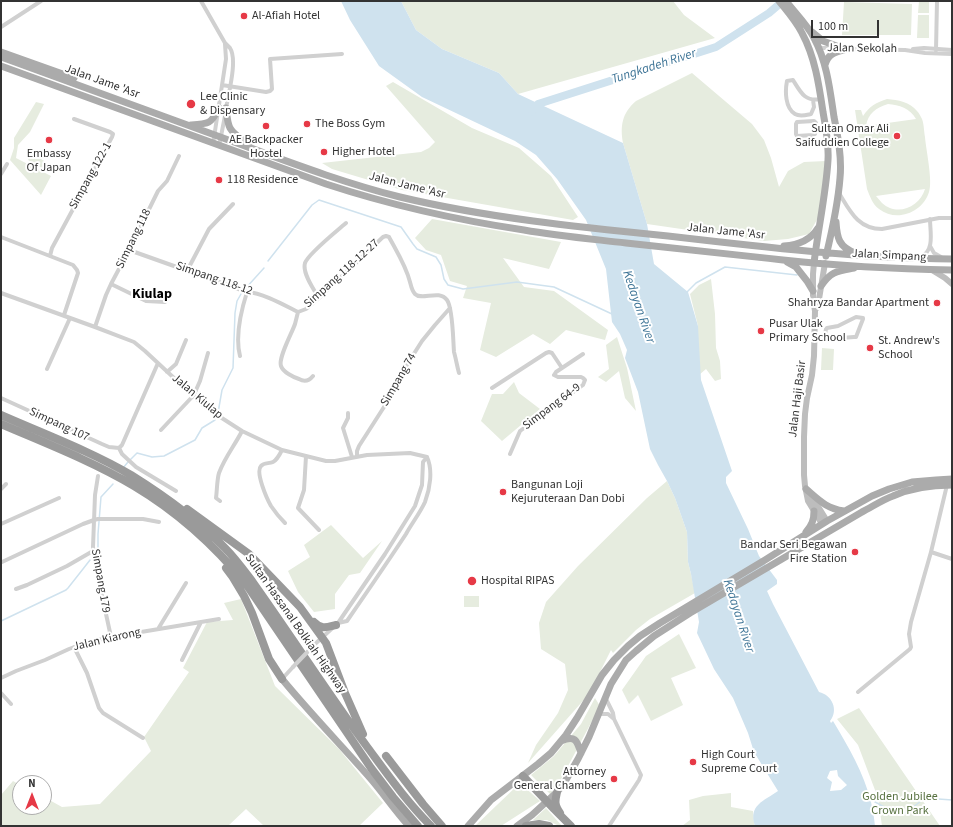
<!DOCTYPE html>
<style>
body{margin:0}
#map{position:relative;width:953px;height:827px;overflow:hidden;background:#fff;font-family:"Source Sans 3",sans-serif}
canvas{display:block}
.frame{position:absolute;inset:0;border:2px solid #333;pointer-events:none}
.north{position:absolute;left:12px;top:775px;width:40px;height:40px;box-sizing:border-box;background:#fff;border:1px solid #adadad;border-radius:50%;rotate:0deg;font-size:11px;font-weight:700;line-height:16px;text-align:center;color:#333}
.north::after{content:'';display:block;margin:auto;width:14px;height:18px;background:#e63946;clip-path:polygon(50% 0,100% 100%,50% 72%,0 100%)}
.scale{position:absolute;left:811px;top:20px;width:68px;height:18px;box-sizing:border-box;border:2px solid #333;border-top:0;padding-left:5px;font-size:12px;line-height:14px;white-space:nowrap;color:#333;-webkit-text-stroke:3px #fff;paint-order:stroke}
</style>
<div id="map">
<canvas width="953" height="827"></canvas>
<div class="frame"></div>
<div class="north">N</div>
<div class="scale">100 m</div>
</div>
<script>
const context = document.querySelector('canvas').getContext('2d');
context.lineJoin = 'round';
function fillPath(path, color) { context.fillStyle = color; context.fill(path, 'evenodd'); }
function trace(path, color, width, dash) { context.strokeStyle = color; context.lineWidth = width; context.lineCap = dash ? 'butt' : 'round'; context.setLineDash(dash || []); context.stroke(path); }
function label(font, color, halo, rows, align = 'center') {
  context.font = font + ' "Source Sans 3",sans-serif'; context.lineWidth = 4; context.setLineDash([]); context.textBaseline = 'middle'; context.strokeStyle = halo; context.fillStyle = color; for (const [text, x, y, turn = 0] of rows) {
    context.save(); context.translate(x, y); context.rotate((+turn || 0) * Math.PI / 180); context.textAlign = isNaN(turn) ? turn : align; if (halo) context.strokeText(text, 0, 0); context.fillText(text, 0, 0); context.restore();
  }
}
fillPath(new Path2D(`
 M401 1H673L684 15 715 38 518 94 499 73 442 49 416 30Z
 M919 1H929V13H918Z
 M844 2 912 4 911 35H842Z
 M918 15H929V38H917Z
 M692 73 752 124 764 140 771 158 779 187 788 171 804 162 826 161 819 216 809 234 788 239 764 241 647 224 623 143C620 126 622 113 636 101Z
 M393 82 472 128 519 148 551 176 578 217 573 220 402 190 332 169 322 163 421 152 429 148 435 142 386 86Z
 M887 99C898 100 910 102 917 111 919 113 921 117 922 119 924 124 924 132 925 137 926 150 933 181 929 192 923 212 897 223 879 209 872 204 870 196 867 189L855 110H861L863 116C870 106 875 103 887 99ZM888 104C899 105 910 108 916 119L866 126C868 113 876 108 888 104ZM925 189C920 207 897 217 882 203 880 201 878 198 876 196Z
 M36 102 44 104 30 132 18 145 16 158 51 176 41 195 10 160 14 148V138Z
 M32 154 46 162 42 168 28 160Z
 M432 219 561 242 549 269 503 258 524 287 554 291 608 330 605 340 566 330 550 344 533 334 496 357 480 350 491 303 463 298 467 286 450 281 441 255 426 250 415 238Z
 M711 279 715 314 716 348 720 361 721 379 715 381 706 369 699 375 695 344 698 326 690 294 699 285Z
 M617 337 627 368 636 411 625 398 619 371 606 382 598 377 609 369 606 345Z
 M822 348 834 349 833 370H821Z
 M514 382 519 393 540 409 502 441 481 421 492 394H503Z
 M667 481 675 498 687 532 688 562 691 574 695 593 650 619 636 630 613 653 611 650 589 694 528 763 536 745 558 713 568 690 565 664 541 649 539 623 546 602 578 566 647 498Z
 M331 525 363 558 382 541 360 573 349 575 335 594V609L314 612 298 592 288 571 310 557 304 545Z
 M464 596H479V607H464Z
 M241 599 275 686 339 749 383 803 359 826H264L246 809 228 826H1V795L13 781 20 785V807H44V797L62 807 100 804 151 751 144 737 189 672 183 668 207 622 233 620 224 603Z
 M679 634 696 668 671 678 683 705 651 721 638 695 629 704 622 690 646 656Z
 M595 698 600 706 559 783 550 794 531 775 554 756 581 724Z
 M859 708 940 826H882L878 798 858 745 837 719Z
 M520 783 540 801 501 826H475Z
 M731 793V807L753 811 754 822 755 826H682L690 820 689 800 703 796Z
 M546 808 562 826H559L547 820H533Z`), '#e6ecdf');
fillPath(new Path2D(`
 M341 1H401L416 30 442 49 499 73 518 94 623 143 647 224 654 264 688 292 698 326 701 380 732 471 726 477V483L748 529 759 556 777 580V584L767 591 773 604 819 692C832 695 839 710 830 721L831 723 833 721C848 746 864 773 871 802 873 810 874 818 875 826H755C748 805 764 801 778 791L754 752 748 733 733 698 714 669 697 633 699 622 691 574 688 562 687 532 675 498 667 481 658 465 650 449 638 392 625 358 627 350 620 334 612 322 606 269 586 220 557 179 536 155 515 141 422 97 379 66 350 20ZM837 770 838 776 847 785 841 790 830 791 832 782 827 778 830 771Z`), '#cfe2ee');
trace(new Path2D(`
 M268 261 312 205 319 200 401 227 413 244 417 249 436 257 441 265 444 279 448 285 463 289 517 282 554 287 612 314
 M245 289 264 268
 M687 292 696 283 725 267 797 275
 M218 413 222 390 233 368 235 313 237 301 241 294
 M123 468 128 462 137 453 152 457 164 456 195 440 202 428 215 420
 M96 553 98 550V534L101 497 113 484
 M1 621 66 590 68 588 83 569 90 560
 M870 799 884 807 904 814 925 798 952 800`), '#cfe2ee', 1.5);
trace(new Path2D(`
 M532 111 538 104 716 47 769 13 783 1`), '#cfe2ee', 8);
trace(new Path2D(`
 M201 1 225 43C226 44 229 47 230 48 238 60 228 95 226 109
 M1 27 41 1
 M819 48H838
 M847 49 905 50 925 53 952 54
 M913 49 924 48 952 50
 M936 50 937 1
 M222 85 266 92 270 91 272 89 270 59 342 54
 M813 100 814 107 811 114C806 115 800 117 795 114 785 108 785 91 787 81L793 80C801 93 805 102 821 99
 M816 129 815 134 813 135 797 136 796 134V124L797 122 814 121 816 123V129L826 128
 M213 144 226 59 225 44
 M219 146 225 116
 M1 174 7 164
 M839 193C850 211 858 229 882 229L939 218H952
 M1 237 73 265 77 270 78 273 64 315
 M930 246 934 253 941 257
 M129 250 247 292C263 293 284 305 298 312
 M50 256 52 248 112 137 113 134 110 132 74 119
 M921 257C935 250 930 232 930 219
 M187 271 209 229 233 204
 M111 284 146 301 165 302
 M1 293 95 327 134 342 145 351 203 405 214 413 242 431 282 450 326 461H335L367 455 410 453 427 457
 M319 298C314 290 302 273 305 263 308 254 338 230 346 223
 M298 312 306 309 319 298 383 237 386 236 389 237C397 252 406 266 410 282 411 286 412 291 415 294 422 301 439 289 447 300 453 308 453 340 454 352 456 359 457 366 459 373
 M298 312C297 316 296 320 295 324 292 333 278 358 281 366 283 372 293 377 299 379 304 382 309 381 313 376
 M95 327 106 295 111 284 129 250 158 191 167 181 179 156
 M815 340 854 337H856L863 319V318L856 317 838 326 827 328 826 329 824 339
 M240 356C235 337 241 311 247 292
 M47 369 70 318
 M167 372 176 364 186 340
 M492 388 546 353 549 352 552 353 562 368
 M1 398 102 444 109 447 119 448
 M348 413V418L343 428 352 457
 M161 430 193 396 196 390 200 381 208 353
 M119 448 122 445 158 363
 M119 448 122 454 136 467 176 491
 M282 450C280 454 277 460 273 462 269 464 264 462 261 466 255 472 267 499 271 506 275 512 280 518 285 523
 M510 454 520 431 583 385 585 380 583 378 581 377H558L554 375 556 372 583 354
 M306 456 304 490 298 508 319 530
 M357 457V451L359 446 384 407 396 382 422 341 435 325 450 308
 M98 476 95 495 93 547 101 591 111 637
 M1 489 6 484
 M220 501 216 498C217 491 217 479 219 473 225 457 235 445 242 431
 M1 524 59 498
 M931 552 952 559
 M2 562 83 524 94 520 98 519H143L159 522
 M16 589 27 585 67 566 93 551
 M338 623 347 621C367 592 387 563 406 534 412 523 420 513 425 502 430 489 433 470 427 457
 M158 629 186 583
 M315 644 338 623 385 554 415 506 422 485 423 462 427 457
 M74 647 87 673 99 708 103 713 143 738
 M182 660 201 622
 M1 678 16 671 45 660 69 649 85 643 111 637 219 619
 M282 679 293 667
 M858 692 910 649 911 647 909 634 911 622 931 552 947 485
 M1 693 11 704
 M605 697 613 713 614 719 641 775 639 780 609 826
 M599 714H608L614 719`), '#d0d0d0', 4);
trace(new Path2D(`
 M814 263 813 274V299L815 311 814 356 812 375 807 398 805 414 804 437V475L805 486 808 501 822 524
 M932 270 945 278 952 284
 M816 309 819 299 825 263
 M811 495 827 521`), '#bdbdbd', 6);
trace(new Path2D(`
 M779 1C787 11 796 21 802 33 815 57 819 85 823 112 826 128 829 144 828 160 826 194 818 229 814 263
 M786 1C795 13 807 24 814 38 827 62 830 90 834 117 838 137 842 158 840 178 838 204 832 231 826 256
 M812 32 823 41 842 48
 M1 52 74 78
 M1 57C75 84 149 111 223 138 281 159 340 182 400 197 488 218 578 227 668 236 762 247 857 258 952 259
 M825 65C828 53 836 52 847 49
 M1 66 326 184C390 205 457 220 524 230 558 236 592 239 626 243 679 249 731 254 783 260 839 266 896 269 952 270
 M226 108C227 115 227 122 230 128 234 135 243 140 249 145
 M191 125C209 124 211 124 219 108
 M836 222C837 238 839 247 855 253
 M784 246C798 245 810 241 818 228
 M787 262 796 267 807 281 813 291
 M821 286C831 271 838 271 854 268
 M806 489C820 501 826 508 844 511
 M806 532C812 525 814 520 814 511
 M282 679C310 713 341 745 370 778 384 794 395 811 409 826
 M561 741C575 735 577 740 581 753
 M468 826 491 800 538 764 551 753 566 735 577 718 602 675 614 660 628 646 640 636 660 623 765 560 827 521 872 496 889 489 912 482 936 480 952 479
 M517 826 532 815 557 792 563 785 578 759 589 737 611 684 626 660 636 651 654 636 690 613 862 512C872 507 882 500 893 496 911 488 933 485 952 485`), '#ababab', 7);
trace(new Path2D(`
 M1 415C44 434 90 451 131 475 163 495 199 521 225 548 235 558 243 569 252 581 291 636 328 693 368 748 388 775 407 802 431 826
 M1 424C45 443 92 461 134 486 176 511 215 546 246 584L371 768 393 797 418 826
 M187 509 249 554 300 607 326 643 345 693 363 734
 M226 568 232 576 244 596 252 613 269 659 282 679
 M314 622C322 630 327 627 336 625
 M386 756 423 804 442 826
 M523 776 554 809 571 826
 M557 792C555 801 554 804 560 813
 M526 826 539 824 549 826`), '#9a9a9a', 8);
trace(new Path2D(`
 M293 667 315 644`), '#d0d0d0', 4);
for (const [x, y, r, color] of [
 [244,16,4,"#e63946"],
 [191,104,5,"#e63946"],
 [307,124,4,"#e63946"],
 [266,126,4,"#e63946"],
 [897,136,4,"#e63946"],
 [49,140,4,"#e63946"],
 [324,152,4,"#e63946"],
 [219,180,4,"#e63946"],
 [937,303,4,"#e63946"],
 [761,331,4,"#e63946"],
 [870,348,4,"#e63946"],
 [503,492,4,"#e63946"],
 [855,552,4,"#e63946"],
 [472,581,5,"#e63946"],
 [693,762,4,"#e63946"],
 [614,779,4,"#e63946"]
]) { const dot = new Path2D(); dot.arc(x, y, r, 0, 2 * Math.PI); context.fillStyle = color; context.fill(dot); trace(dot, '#fff', 1.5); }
label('12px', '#333', '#fff', [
 ["Al-Afiah Hotel",252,16],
 ["Lee Clinic",200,97],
 ["& Dispensary",200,111],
 ["The Boss Gym",315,124],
 ["Sultan Omar Ali",889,129,"right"],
 ["Saifuddien College",889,143,"right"],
 ["AE Backpacker",266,140,"center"],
 ["Hostel",266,154,"center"],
 ["Higher Hotel",332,152],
 ["Embassy",49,154,"center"],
 ["Of Japan",49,168,"center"],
 ["118 Residence",227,180],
 ["Shahryza Bandar Apartment",929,303,"right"],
 ["Pusar Ulak",769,324],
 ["Primary School",769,338],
 ["St. Andrew's",878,341],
 ["School",878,355],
 ["Bangunan Loji",511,485],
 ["Kejuruteraan Dan Dobi",511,499],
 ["Bandar Seri Begawan",847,545,"right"],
 ["Fire Station",847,559,"right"],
 ["Hospital RIPAS",481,581],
 ["High Court",701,755],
 ["Supreme Court",701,769],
 ["Attorney",606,772,"right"],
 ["General Chambers",606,786,"right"]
], 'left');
label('12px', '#333', '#fff', [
 ["Jalan Sekolah",862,49,1],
 ["Jalan Jame 'Asr",102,82,20],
 ["Simpang 122-1",91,176,-61],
 ["Jalan Jame 'Asr",407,186,14],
 ["Jalan Jame 'Asr",726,232,6],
 ["Simpang 118",134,239,-64],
 ["Jalan Simpang",889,256,3],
 ["Simpang 118-12-27",342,274,-42],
 ["Simpang 118-12",214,279,19],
 ["Simpang 74",399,380,-60],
 ["Jalan Kiulap",197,397,40],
 ["Jalan Haji Basir",798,399,-83],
 ["Simpang 64-9",552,407,-37],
 ["Simpang 107",59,425,25],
 ["Simpang 179",100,581,80],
 ["Sultan Hassanal Bolkiah Highway",295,624,55],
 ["Jalan Kiarong",107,640,-13]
]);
label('12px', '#56703f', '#fff', [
 ["Golden Jubilee",900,797],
 ["Crown Park",900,811]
]);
label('italic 13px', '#3f7597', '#fff', [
 ["Tungkadeh River",654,67,-18],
 ["Kedayan River",638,307,71],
 ["Kedayan River",738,616,72]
]);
label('bold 14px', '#000', '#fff', [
 ["Kiulap",152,295]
]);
</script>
